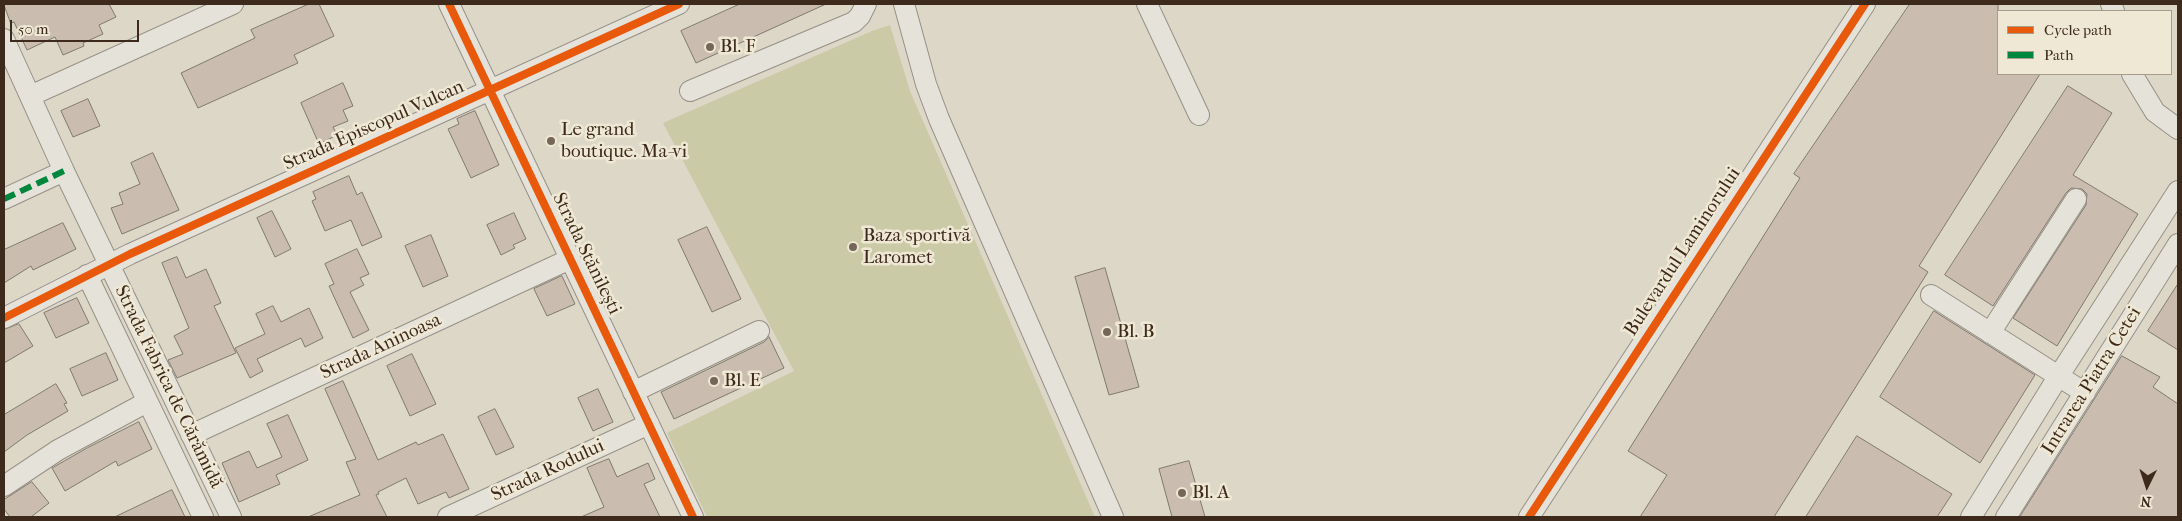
<!DOCTYPE html>
<meta charset="utf-8">
<style>
body{margin:0}
#map{position:relative;width:2182px;height:521px;overflow:hidden;background:#ddd7c7;font-family:"IM FELL French Canon",serif}
canvas{display:block}
.frame{position:absolute;inset:0;border:5px solid #3d2a1c;pointer-events:none}
.legend{position:absolute;left:1997px;top:10px;width:175px;height:65px;box-sizing:border-box;background:#efe8d4;border:1px solid #a89c8a;margin:0;padding:6px 9px;list-style:none;font-size:15px;color:#3d2a1c}
.legend li{display:flex;align-items:center;gap:10px;height:25px}
.legend b{width:25px;border:1px solid #a89c8a}
.north{position:absolute;left:2122px;top:461px;width:50px;height:50px;-webkit-text-stroke:4px #efe8d4;paint-order:stroke;rotate:184deg;font-size:14px;font-weight:700;line-height:20px;text-align:center;color:#3d2a1c}
.north::after{content:'';display:block;margin:auto;width:18px;height:22px;background:#3d2a1c;clip-path:polygon(50% 0,100% 100%,50% 72%,0 100%)}
.scale{position:absolute;left:10px;top:20px;width:129px;height:22px;box-sizing:border-box;border:2px solid #3d2a1c;border-top:0;padding-left:6px;font-size:15px;line-height:18px;white-space:nowrap;color:#3d2a1c;-webkit-text-stroke:4px #efe8d4;paint-order:stroke}
</style>
<div id="map">
<canvas width="2182" height="521"></canvas>
<div class="frame"></div>
<ul class="legend">
<li><b style="height:6px;background:#e8590c"></b>Cycle path</li>
<li><b style="height:6px;background:#00873e"></b>Path</li>
</ul>
<div class="north">N</div>
<div class="scale">50 m</div>
</div>
<script>
const context = document.querySelector('canvas').getContext('2d');
context.lineJoin = 'round';
function fillPath(path, color) { context.fillStyle = color; context.fill(path, 'evenodd'); }
function trace(path, color, width, dash) { context.strokeStyle = color; context.lineWidth = width; context.lineCap = dash ? 'butt' : 'round'; context.setLineDash(dash || []); context.stroke(path); }
function label(font, color, halo, rows, align = 'center') {
  context.font = font + ' "IM FELL French Canon",serif'; context.lineWidth = 5; context.setLineDash([]); context.textBaseline = 'middle'; context.strokeStyle = halo; context.fillStyle = color; for (const [text, x, y, turn = 0] of rows) {
    context.save(); context.translate(x, y); context.rotate((+turn || 0) * Math.PI / 180); context.textAlign = isNaN(turn) ? turn : align; if (halo) context.strokeText(text, 0, 0); context.fillText(text, 0, 0); context.restore();
  }
}
fillPath(new Path2D(`
 M890 25 910 91 1095 517H707L667 433 794 371 663 123 872 31Z`), '#cacaa7');
const building = new Path2D(`
 M4 4H109L116 17 99 25 103 34 83 43 84 46 63 55 55 37 27 50 14 22 11 23Z
 M309 4H319L334 36 294 55 298 63 198 108 181 73 255 38 251 30Z
 M740 4H826L696 63 681 31Z
 M1910 4H1998V74H2040L1919 266 1928 272 1774 517H1640L1667 475 1628 451 1800 178 1794 174Z
 M343 83 353 106 343 110 348 121 333 127 337 135 319 144 301 103Z
 M2068 86 2112 113 2073 175 2138 214 2057 346 2013 318 2086 205 2087 194 2082 189 2071 188 2066 193 1993 306 1945 275Z
 M88 99 100 126 73 137 61 111Z
 M475 111 499 165 471 178 448 129 459 124 457 119Z
 M153 153 179 210 122 234 111 208 123 204 119 193 140 184 131 163Z
 M349 176 357 195 362 192 382 237 362 246 351 220 325 231 312 201 316 199 313 192Z
 M272 211 291 249 275 257 257 218Z
 M514 213 526 239 513 245 515 248 501 255 487 225Z
 M63 223 76 249 33 270 31 266 4 283V250Z
 M707 227 741 299 712 312 678 240Z
 M431 235 448 276 423 287 405 246Z
 M357 249 369 274 360 278 364 285 350 292 369 330 353 338 329 286 334 284 325 264Z
 M177 257 186 278 206 269 221 303 214 306 236 353 177 378 168 360 183 354 174 336 189 328 162 263Z
 M1105 268 1139 387 1109 395 1075 277Z
 M562 276 575 304 547 316 534 289Z
 M2178 284V350L2148 331Z
 M77 298 89 323 56 338 44 313Z
 M273 306 281 322 309 308 323 338 305 347 301 338 257 359 263 371 250 378 235 348 265 334 256 314Z
 M1934 311 2035 375 1980 463 1880 397Z
 M19 324 33 346 4 363V330Z
 M769 337 784 368 674 419 661 392 764 342Z
 M106 353 118 380 82 396 70 369Z
 M412 354 436 404 410 416 387 366Z
 M2122 356 2160 377 2153 387 2178 404V517H2020Z
 M343 381 378 460 416 442 418 445 443 434 469 489 449 498 446 492 418 504 406 478 378 492 379 494 376 495 387 517H308L360 495 346 462 356 459 325 389Z
 M56 384 67 403 64 404 68 411 27 435 4 452V415Z
 M598 389 613 422 593 431 578 398Z
 M495 409 514 447 496 455 478 417Z
 M288 415 308 460 276 475 280 484 239 502 222 463 249 451 257 468 282 457 267 424Z
 M139 422 152 449 118 466 116 461 65 491 52 468 87 448Z
 M1857 436 1952 494 1937 517H1806Z
 M609 459 617 477 648 463 655 479 644 484 660 517H581L604 507 587 468Z
 M1189 461 1205 517H1172L1159 469Z
 M32 482 49 503 31 517H10L4 509V500Z
 M172 490 185 517H115Z`);
fillPath(building, '#cabcaf');
trace(building, '#7f796f', 1);
const minor = new Path2D(`
 M449 4 693 517
 M904 4 926 84 939 119 1113 517
 M1147 4 1199 115
 M2111 4 2114 11
 M4 39 64 171 231 517
 M2132 74 2155 112 2178 129
 M690 91 854 22 860 16 866 4
 M30 96 233 4
 M4 199 64 171
 M87 275 203 517
 M1931 295 2085 393
 M4 318 130 254 679 4
 M1990 333 2076 199
 M633 392 759 331
 M191 435 570 259
 M4 486 58 450 147 402
 M448 517 649 424
 M1529 517 1865 4
 M1971 517 2058 377 2178 191
 M2006 517 2178 244`);
trace(minor, '#969086', 22);
trace(minor, '#e5e2da', 20);
trace(new Path2D(`
 M4 199 64 171`), '#00873e', 6, [12, 6]);
trace(new Path2D(`
 M449 4 693 517
 M4 318 130 254 679 4
 M1529 517 1865 4`), '#e8590c', 8);
for (const [x, y, r, color] of [
 [710,47,5,"#756758"],
 [551,141,5,"#756758"],
 [853,247,5,"#756758"],
 [1107,332,5,"#756758"],
 [714,381,5,"#756758"],
 [1182,493,5,"#756758"]
]) { const dot = new Path2D(); dot.arc(x, y, r, 0, 2 * Math.PI); context.fillStyle = color; context.fill(dot); trace(dot, '#efe8d4', 2); }
label('19px', '#3d2a1c', '#efe8d4', [
 ["Bl. F",720,47],
 ["Le grand",561,130],
 ["boutique. Ma-vi",561,152],
 ["Baza sportivă",863,236],
 ["Laromet",863,258],
 ["Bl. B",1117,332],
 ["Bl. E",724,381],
 ["Bl. A",1192,493]
], 'left');
label('19px', '#3d2a1c', '#efe8d4', [
 ["Strada Episcopul Vulcan",374,126,-24],
 ["Bulevardul Laminorului",1683,252,-57],
 ["Strada Stănilești",586,254,64],
 ["Strada Aninoasa",381,347,-25],
 ["Intrarea Piatra Cetei",2092,381,-58],
 ["Strada Fabrica de Cărămidă",168,387,64],
 ["Strada Rodului",548,471,-25]
]);
</script>
